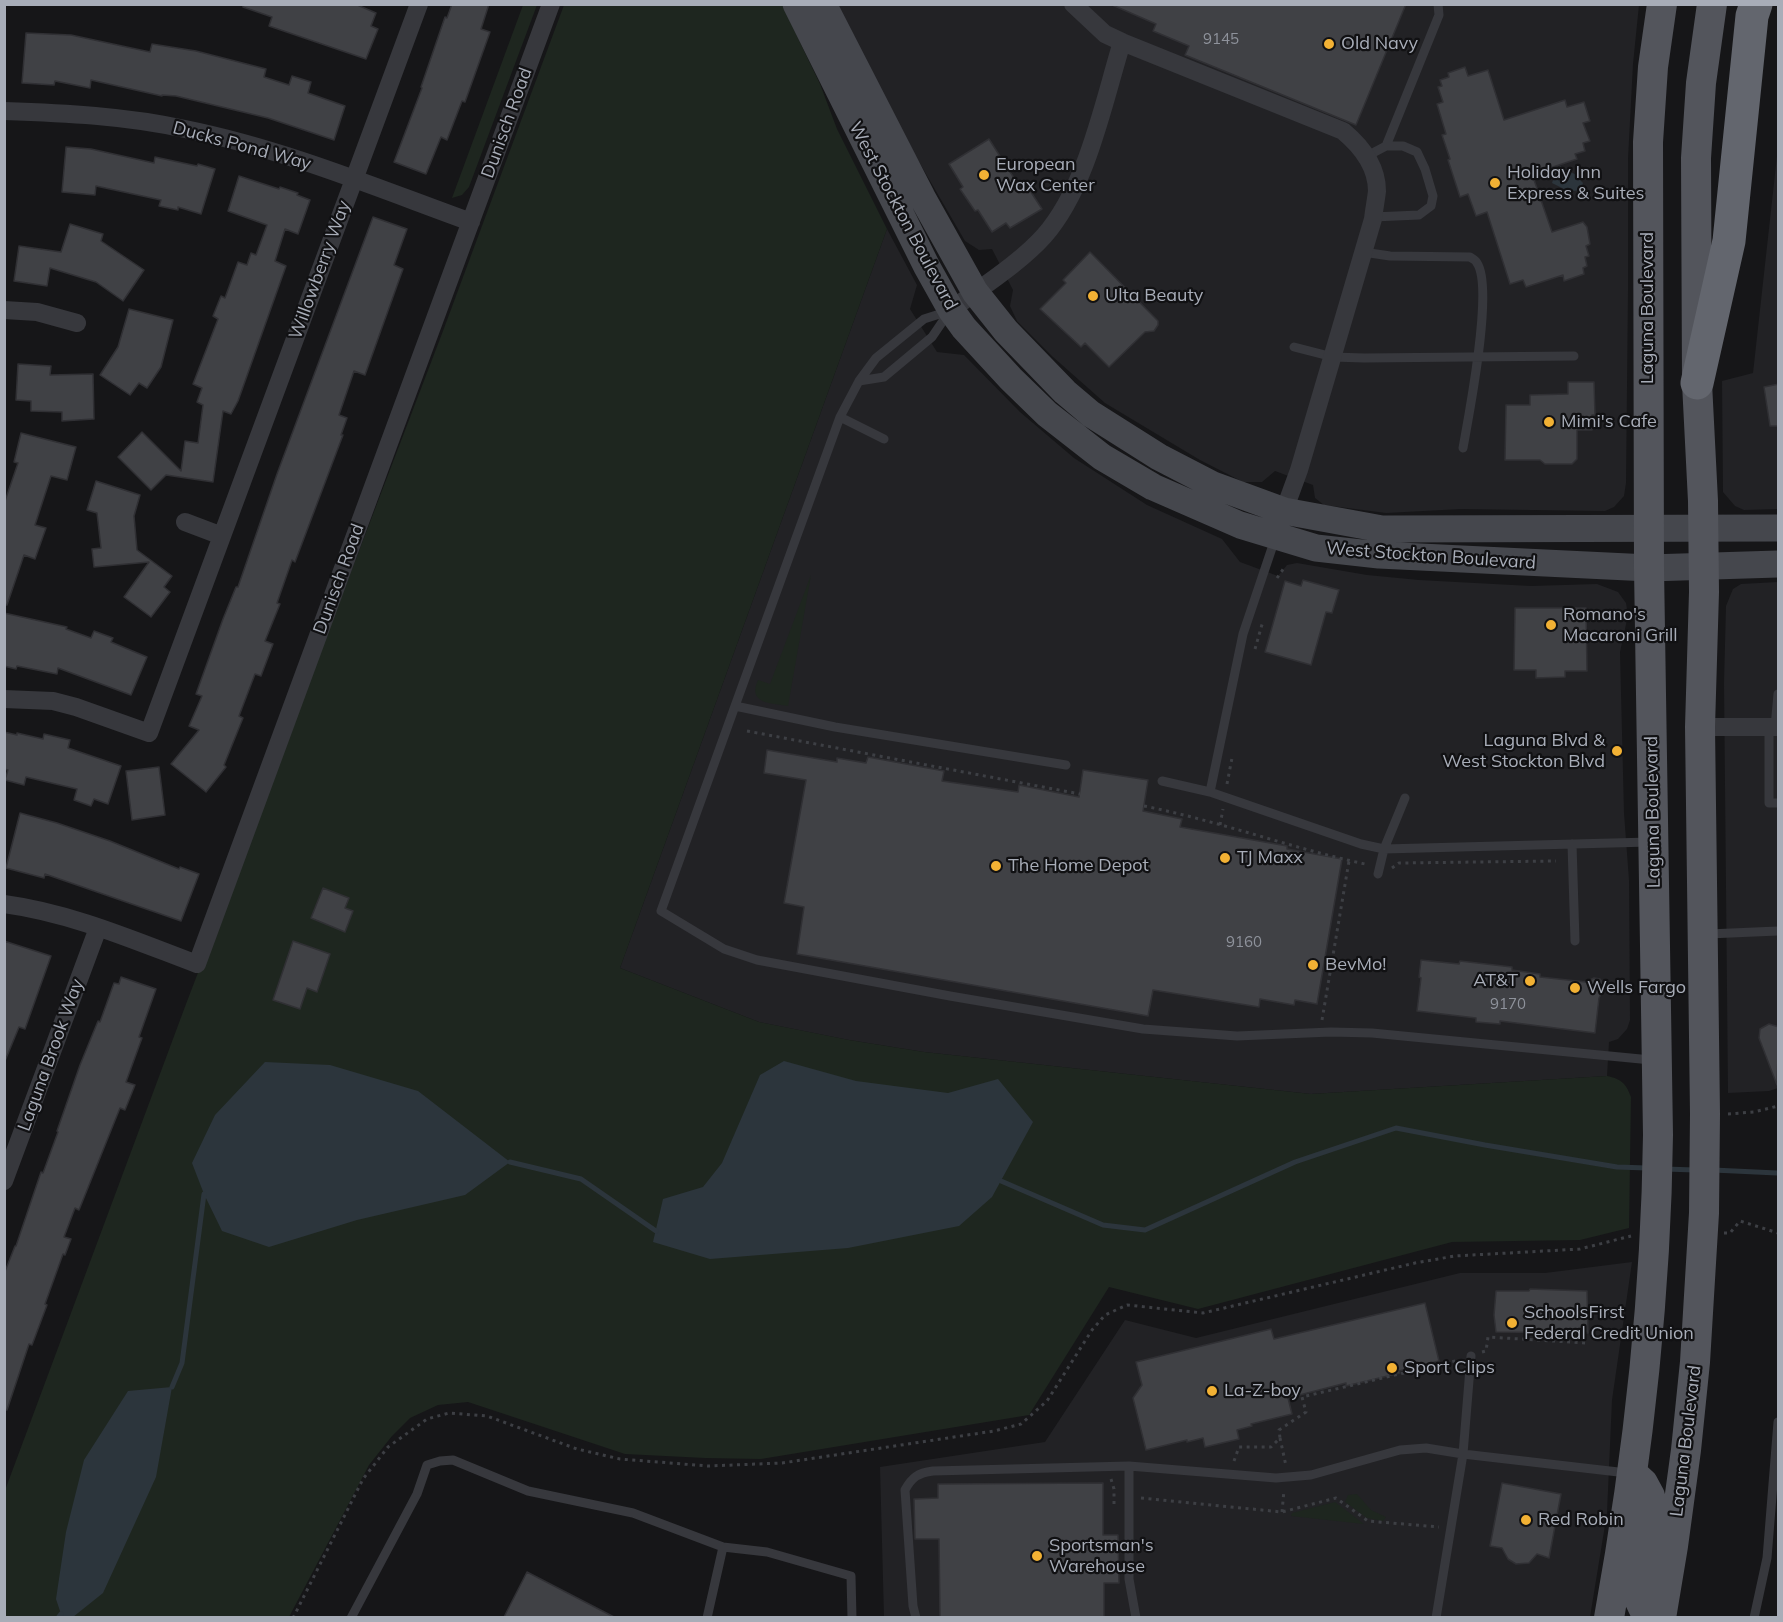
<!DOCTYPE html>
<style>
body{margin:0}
#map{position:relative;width:1783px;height:1622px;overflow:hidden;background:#161618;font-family:Mulish,sans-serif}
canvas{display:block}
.frame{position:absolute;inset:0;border:6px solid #a8adb8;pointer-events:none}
</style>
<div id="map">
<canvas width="1783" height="1622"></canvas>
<div class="frame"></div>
</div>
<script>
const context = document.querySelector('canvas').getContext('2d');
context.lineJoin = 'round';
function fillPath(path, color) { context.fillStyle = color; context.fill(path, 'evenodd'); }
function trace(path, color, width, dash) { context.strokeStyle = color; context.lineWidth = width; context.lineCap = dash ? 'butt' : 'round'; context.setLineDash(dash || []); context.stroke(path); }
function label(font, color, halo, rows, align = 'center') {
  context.font = font + ' Mulish,sans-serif'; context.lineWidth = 4.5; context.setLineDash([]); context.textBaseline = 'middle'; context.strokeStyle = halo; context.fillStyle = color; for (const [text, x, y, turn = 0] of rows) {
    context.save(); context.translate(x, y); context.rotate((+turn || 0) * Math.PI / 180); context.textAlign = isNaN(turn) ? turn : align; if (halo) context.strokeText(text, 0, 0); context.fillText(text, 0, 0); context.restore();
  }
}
fillPath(new Path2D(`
 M837 5H1639L1633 64 1628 159V291L1626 483 1624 496 1614 507 1605 511 1461 509 1386 513 1324 505 1315 498 1313 485 1275 471 1262 482H1243L1200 460 1105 403 1053 357 1017 321 1010 306 1013 290 992 249 979 250 965 241 915 155Z
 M1778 147V509L1744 510 1735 506 1723 492 1722 381 1753 373Z
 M887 229 917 285 910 309 937 352 964 355 1020 412 1074 458 1147 505 1222 539 1240 562 1278 576 1287 565 1297 563 1367 575 1419 580 1531 586 1597 584 1618 592 1626 603 1628 615 1620 652 1624 813 1629 880 1630 1020 1627 1029 1618 1039 1609 1042 1607 1076 1311 1094 924 1052 849 1040 759 1022 620 968Z
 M1778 582V1088L1769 1091 1728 1093 1724 683 1726 606 1733 589 1741 584Z
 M1632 1262 1612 1400 1607 1513 1590 1617H884L880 1467 1045 1442 1125 1320 1196 1338 1460 1273H1545Z`), '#222225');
fillPath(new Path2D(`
 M523 5H537L469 187 462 195 452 198Z
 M564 5H782L820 84 837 129 887 229 620 968 759 1022 849 1040 924 1052 1311 1094 1607 1076C1621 1079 1626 1083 1631 1097L1629 1228 1580 1240 1452 1242 1198 1309 1109 1287 1029 1415 761 1459 705 1458 625 1454 468 1402 438 1405 410 1418 392 1436 369 1465 289 1617H5L4 1493 186 1004 443 331Z
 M811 575 788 706C771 703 747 704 758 680L770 684Z
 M1357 1494 1371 1510 1386 1517 1383 1521 1367 1518 1345 1502 1348 1495Z
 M1335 1502 1364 1524 1291 1516 1292 1513Z`), '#1e261f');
fillPath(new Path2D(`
 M1560 166 1580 177 1579 179 1583 183 1581 190 1573 191 1572 193 1552 183 1553 180 1548 173 1550 169 1554 167 1559 169Z
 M784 1061 856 1081 948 1093 998 1079 1033 1122 992 1197 959 1226 848 1248 710 1259 653 1242 663 1199 703 1187 722 1163 760 1075Z
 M265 1062 330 1065 418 1091 510 1162 465 1195 357 1220 269 1247 222 1231 204 1194 192 1163 215 1115Z
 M172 1387 156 1477 103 1593 73 1617H62L56 1599 66 1532 84 1460 128 1391Z`), '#2c353c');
trace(new Path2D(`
 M510 1162 581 1179 656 1231
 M1665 1169 1695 1170
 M1713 1170 1777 1173
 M1001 1181 1103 1225 1145 1230 1295 1162 1396 1128 1485 1145 1617 1167 1647 1168
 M172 1387 182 1363 204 1194
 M58 1618 61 1614`), '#2c353c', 5);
const building = new Path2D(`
 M243 4H355L376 13 371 26 378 29 366 59 269 26 272 17 243 7Z
 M452 4H489L481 29 490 32 465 102 462 101 447 140 441 137 426 174 394 162 422 88 421 87 445 17 447 18Z
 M1110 4H1406L1356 125 1185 55 1189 46 1153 31 1156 24Z
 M26 33 71 35 150 52 152 44 196 51 266 69 264 77 289 85 292 76 311 82 308 93 345 106 334 140 268 118 176 96 162 95V96L91 80 90 88 55 81 54 85 22 83Z
 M1465 67 1468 76 1488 70 1504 120 1565 100 1567 107 1584 102 1590 121 1583 123 1590 141 1583 143 1585 151 1575 154 1577 159 1532 174 1552 232 1583 222 1587 227 1590 244 1586 246 1589 256 1585 257 1587 266 1583 268 1584 274 1564 281 1563 275 1526 287 1523 280 1510 284 1487 212 1476 216 1468 194 1460 197 1448 160 1450 159 1442 135 1446 134 1437 104 1443 102 1438 87 1442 86 1440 80 1449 77 1448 73Z
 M989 139 1021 189 1027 186 1042 209 1010 228 1006 223 992 232 978 210 975 211 960 189 963 187 949 164Z
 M66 147 91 149 154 163 155 157 197 166 198 164 215 169 201 214 178 207V210L159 206 161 200 96 186 95 195 62 192Z
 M239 176 279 189 280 187 298 193 297 195 310 200 298 234 285 229 275 261 286 266 238 401 231 414 223 411 213 482 166 475 151 490 118 457 142 432 181 471 185 441 198 443 203 405 197 402 202 388 193 384 218 319 213 316 221 296 225 298 238 262 247 265 251 253 256 255 267 225 228 211Z
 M373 217 407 229 394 265 403 269 365 375 354 371 339 415 347 418 341 435H343L295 562 292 560 277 603 280 604 265 641 273 644 261 676 255 674 239 716 243 718 224 765 226 767 206 792 171 764 199 730 189 726 202 696 196 694 223 619 236 587H238L277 474Z
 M70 224 103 234 101 241 144 270 123 301 96 282 50 268 47 286 14 281 19 246 61 252Z
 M1090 252 1158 321V325L1154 331 1145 332 1109 367 1085 343 1081 347 1040 309 1066 283 1063 280Z
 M129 309 173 320 161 367 147 388 139 383 130 395 100 375 118 347Z
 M18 364 51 366 50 375 93 374 94 419 62 421V412L31 411V401L16 400Z
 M1568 382H1594L1595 415H1592V430H1577V459L1572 464H1545L1540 460H1505L1506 405H1530V395L1568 394Z
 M1779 384V426H1770L1764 387Z
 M21 433 76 447 67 480 51 476 35 525 46 528 35 559 24 555 7 605H4V504L18 463 14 462Z
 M96 481 140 495 134 516 137 550 172 576 164 587 170 592 151 617 124 597 149 562 94 567 92 549 101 548 97 513 87 510Z
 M1303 580 1339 590 1332 613 1326 612 1311 665 1265 652 1285 581 1301 586Z
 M1515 608H1586L1587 671H1565V677L1536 678V670H1514Z
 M4 613 67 627 66 629 91 638 94 631 113 638 111 642 147 657 131 695 58 668 57 674 17 666 16 669 4 666Z
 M4 732 17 735V733L43 739 44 734 70 740 68 748 121 766 108 804 94 799 91 806 74 800 77 789 26 777 24 785 5 780 8 770 4 769Z
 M767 750 837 762V758L866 763 868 757 944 771 942 781 1018 792 1019 785 1079 797 1083 770 1148 780 1143 811 1182 819 1180 827 1287 846V849L1342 859 1317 1004 1295 1000 1294 1005 1260 999 1259 1007 1153 990 1148 1016 797 954 804 907 784 903 806 780 764 773Z
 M159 767 165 815 132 820 126 771Z
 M20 813 57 823 110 841 179 869 180 867 199 874 181 921 45 874 44 878 6 868Z
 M323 888 349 898 345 908 353 911 345 932 311 918Z
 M4 941 51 956 25 1029 19 1027 5 1061Z
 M293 941 330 954 317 992 307 988 300 1009 273 1000Z
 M1421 960 1459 964 1460 961 1512 967V970L1540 974V977L1586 982 1594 978 1600 979 1605 987 1599 998 1595 1033 1500 1021V1024L1476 1022V1018L1417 1011 1421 978 1419 977Z
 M121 977 156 989 139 1037 142 1038 126 1082 135 1085 125 1110 120 1108 79 1210 75 1208 64 1237 71 1239 65 1255 63 1254 45 1304 47 1305 32 1345 29 1344 7 1410H4V1274L15 1246H16L41 1172 43 1173 58 1132 57 1131 80 1065 98 1021 100 1022 114 983 119 984Z
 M1769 1024 1779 1027 1777 1085 1759 1038 1760 1029Z
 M1530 1289 1587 1291 1588 1333 1496 1332 1494 1315 1496 1291H1529Z
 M1425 1303 1439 1361 1399 1371 1400 1373 1346 1386V1383L1288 1398 1292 1414 1251 1424 1252 1426 1237 1430 1239 1439 1205 1447 1203 1438 1187 1442V1440L1146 1450 1133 1398 1142 1385 1136 1362 1271 1329 1274 1339Z
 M1103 1483V1535H1118L1119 1583H1104V1617H940L939 1539H915L914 1499 938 1498V1484Z
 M1502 1483 1561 1494 1549 1558 1537 1554 1529 1563 1516 1564 1508 1559 1502 1548 1490 1546Z
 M527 1572 614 1617H504Z`);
fillPath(building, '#404145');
trace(building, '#303034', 1.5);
trace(new Path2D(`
 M1277 578 1284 568
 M1255 649 1263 621
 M747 731 1080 794
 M1227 784 1232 758
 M1144 806C1219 821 1291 848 1365 864
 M1220 825 1223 809
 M1392 868 1399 863 1556 861
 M1322 1020 1349 861
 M1728 1114 1754 1112 1778 1106
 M1724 1233H1730L1740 1221 1778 1233
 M1482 1352 1486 1351 1488 1337 1586 1343
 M1280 1438 1286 1466
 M1234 1461 1239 1447H1271L1280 1438 1279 1430 1306 1412 1302 1397 1459 1360
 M1111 1479 1114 1489V1505
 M1141 1498 1282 1512 1336 1498 1368 1521 1439 1527
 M1282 1512 1284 1490
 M293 1618 363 1479 388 1447 427 1419 449 1413 487 1416 577 1449 620 1459 708 1466 782 1463 994 1431 1021 1424 1047 1401 1092 1330 1105 1315 1127 1305 1203 1313 1415 1263 1455 1256 1580 1249 1631 1236`), '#3d3f44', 3, [3, 4.5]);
trace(new Path2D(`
 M1367 156 1386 146 1439 15 1438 4
 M1373 217 1419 215 1431 206 1433 196 1425 169 1417 152 1403 146H1386
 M1363 252 1390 256 1470 257C1473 259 1476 260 1477 263 1494 288 1469 414 1463 448
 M949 311 924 319 876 358 859 381 840 417 735 706 835 727 1066 765
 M1294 347 1333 357 1364 358 1574 356
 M859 381 884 377 932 337 949 312
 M840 417 884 439
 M735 706 661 911 724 949 757 960 950 996 1143 1029 1237 1036 1331 1032 1372 1033 1651 1060
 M1769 727V803H1778
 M1775 727 1778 694
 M1162 781 1210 792 1361 844 1384 849 1650 842
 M1210 792 1243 634 1275 539
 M1572 844 1575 941
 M1378 874 1384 849 1405 798
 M1708 934 1778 931
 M1129 1466V1579L1136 1618
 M351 1618 417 1494 427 1465 440 1461 453 1460 528 1491 633 1513 723 1547 767 1552 851 1576 852 1618
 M707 1618 723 1547
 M916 1618 913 1606 905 1490C912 1477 918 1473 933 1471L1129 1466 1276 1478 1311 1475 1400 1450 1426 1448 1463 1454 1627 1473
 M1436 1618 1463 1454 1471 1356
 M1754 1618 1767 1558 1778 1422`), '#37383d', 9);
trace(new Path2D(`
 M1073 4 1105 34 1122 42
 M4 111C65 113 126 116 185 129 284 149 377 188 471 222
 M4 310 37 312 77 323
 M951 310C980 288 1020 263 1044 236 1087 187 1103 104 1122 42L1343 131C1361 146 1377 166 1377 191 1376 200 1374 210 1373 219L1299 470 1284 511
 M185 522 222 536
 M4 699 53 701 76 707 149 733 419 4
 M1700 727H1778
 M4 904C71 913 133 940 197 964L551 4
 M4 1181 98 928`), '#37383d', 18);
trace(new Path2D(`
 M796 4 927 267 951 310 964 328 1011 379 1047 414 1102 457 1153 487 1240 525 1316 548 1379 555 1649 568 1778 564
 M823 4 922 197 975 292 1006 331 1065 392 1091 414 1159 457 1213 485 1284 511 1382 529 1778 528`), '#45474d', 27);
trace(new Path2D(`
 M1632 1473 1643 1483 1650 1496 1653 1515 1640 1601 1648 1618
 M1609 1618C1638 1458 1656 1297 1658 1135L1649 568 1648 142 1653 67 1662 4
 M1661 1618 1673 1546 1686 1450 1695 1362 1704 1213 1705 1114 1700 727 1704 592 1703 501 1697 383 1696 158 1701 83 1712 4`), '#53555c', 30);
trace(new Path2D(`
 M1697 383 1729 241 1752 16 1756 4`), '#63666e', 33);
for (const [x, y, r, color] of [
 [1329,44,6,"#f2b134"],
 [984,175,6,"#f2b134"],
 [1495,183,6,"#f2b134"],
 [1093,296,6,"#f2b134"],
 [1549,422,6,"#f2b134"],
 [1551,625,6,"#f2b134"],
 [1617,751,6,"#f2b134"],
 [1225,858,6,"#f2b134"],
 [996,866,6,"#f2b134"],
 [1313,965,6,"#f2b134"],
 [1530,981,6,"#f2b134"],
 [1575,988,6,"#f2b134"],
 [1512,1323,6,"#f2b134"],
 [1392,1368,6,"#f2b134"],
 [1212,1391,6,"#f2b134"],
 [1526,1520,6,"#f2b134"],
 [1037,1556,6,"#f2b134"]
]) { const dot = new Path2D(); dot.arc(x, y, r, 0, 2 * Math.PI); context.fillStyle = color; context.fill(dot); trace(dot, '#111113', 2); }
label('15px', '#8e929b', null, [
 ["9145",1221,39],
 ["9160",1244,942],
 ["9170",1508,1004]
]);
label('18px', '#a8adb8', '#111113', [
 ["Old Navy",1341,44],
 ["European",996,165],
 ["Wax Center",996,186],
 ["Holiday Inn",1507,173],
 ["Express & Suites",1507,194],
 ["Ulta Beauty",1105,296],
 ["Mimi's Cafe",1561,422],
 ["Romano's",1563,615],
 ["Macaroni Grill",1563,636],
 ["Laguna Blvd &",1605,741,"right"],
 ["West Stockton Blvd",1605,762,"right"],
 ["TJ Maxx",1237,858],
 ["The Home Depot",1008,866],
 ["BevMo!",1325,965],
 ["AT&T",1518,981,"right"],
 ["Wells Fargo",1587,988],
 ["SchoolsFirst",1524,1313],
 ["Federal Credit Union",1524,1334],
 ["Sport Clips",1404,1368],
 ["La-Z-boy",1224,1391],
 ["Red Robin",1538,1520],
 ["Sportsman's",1049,1546],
 ["Warehouse",1049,1567]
], 'left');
label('18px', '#a8adb8', '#111113', [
 ["Dunisch Road",507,123,-70],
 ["Ducks Pond Way",242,146,15],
 ["West Stockton Boulevard",903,216,62],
 ["Willowberry Way",320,270,-70],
 ["Laguna Boulevard",1648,308,-90],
 ["West Stockton Boulevard",1431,556,4],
 ["Dunisch Road",339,579,-70],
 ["Laguna Boulevard",1653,812,-91],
 ["Laguna Brook Way",51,1055,-70],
 ["Laguna Boulevard",1686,1441,-83]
]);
</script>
